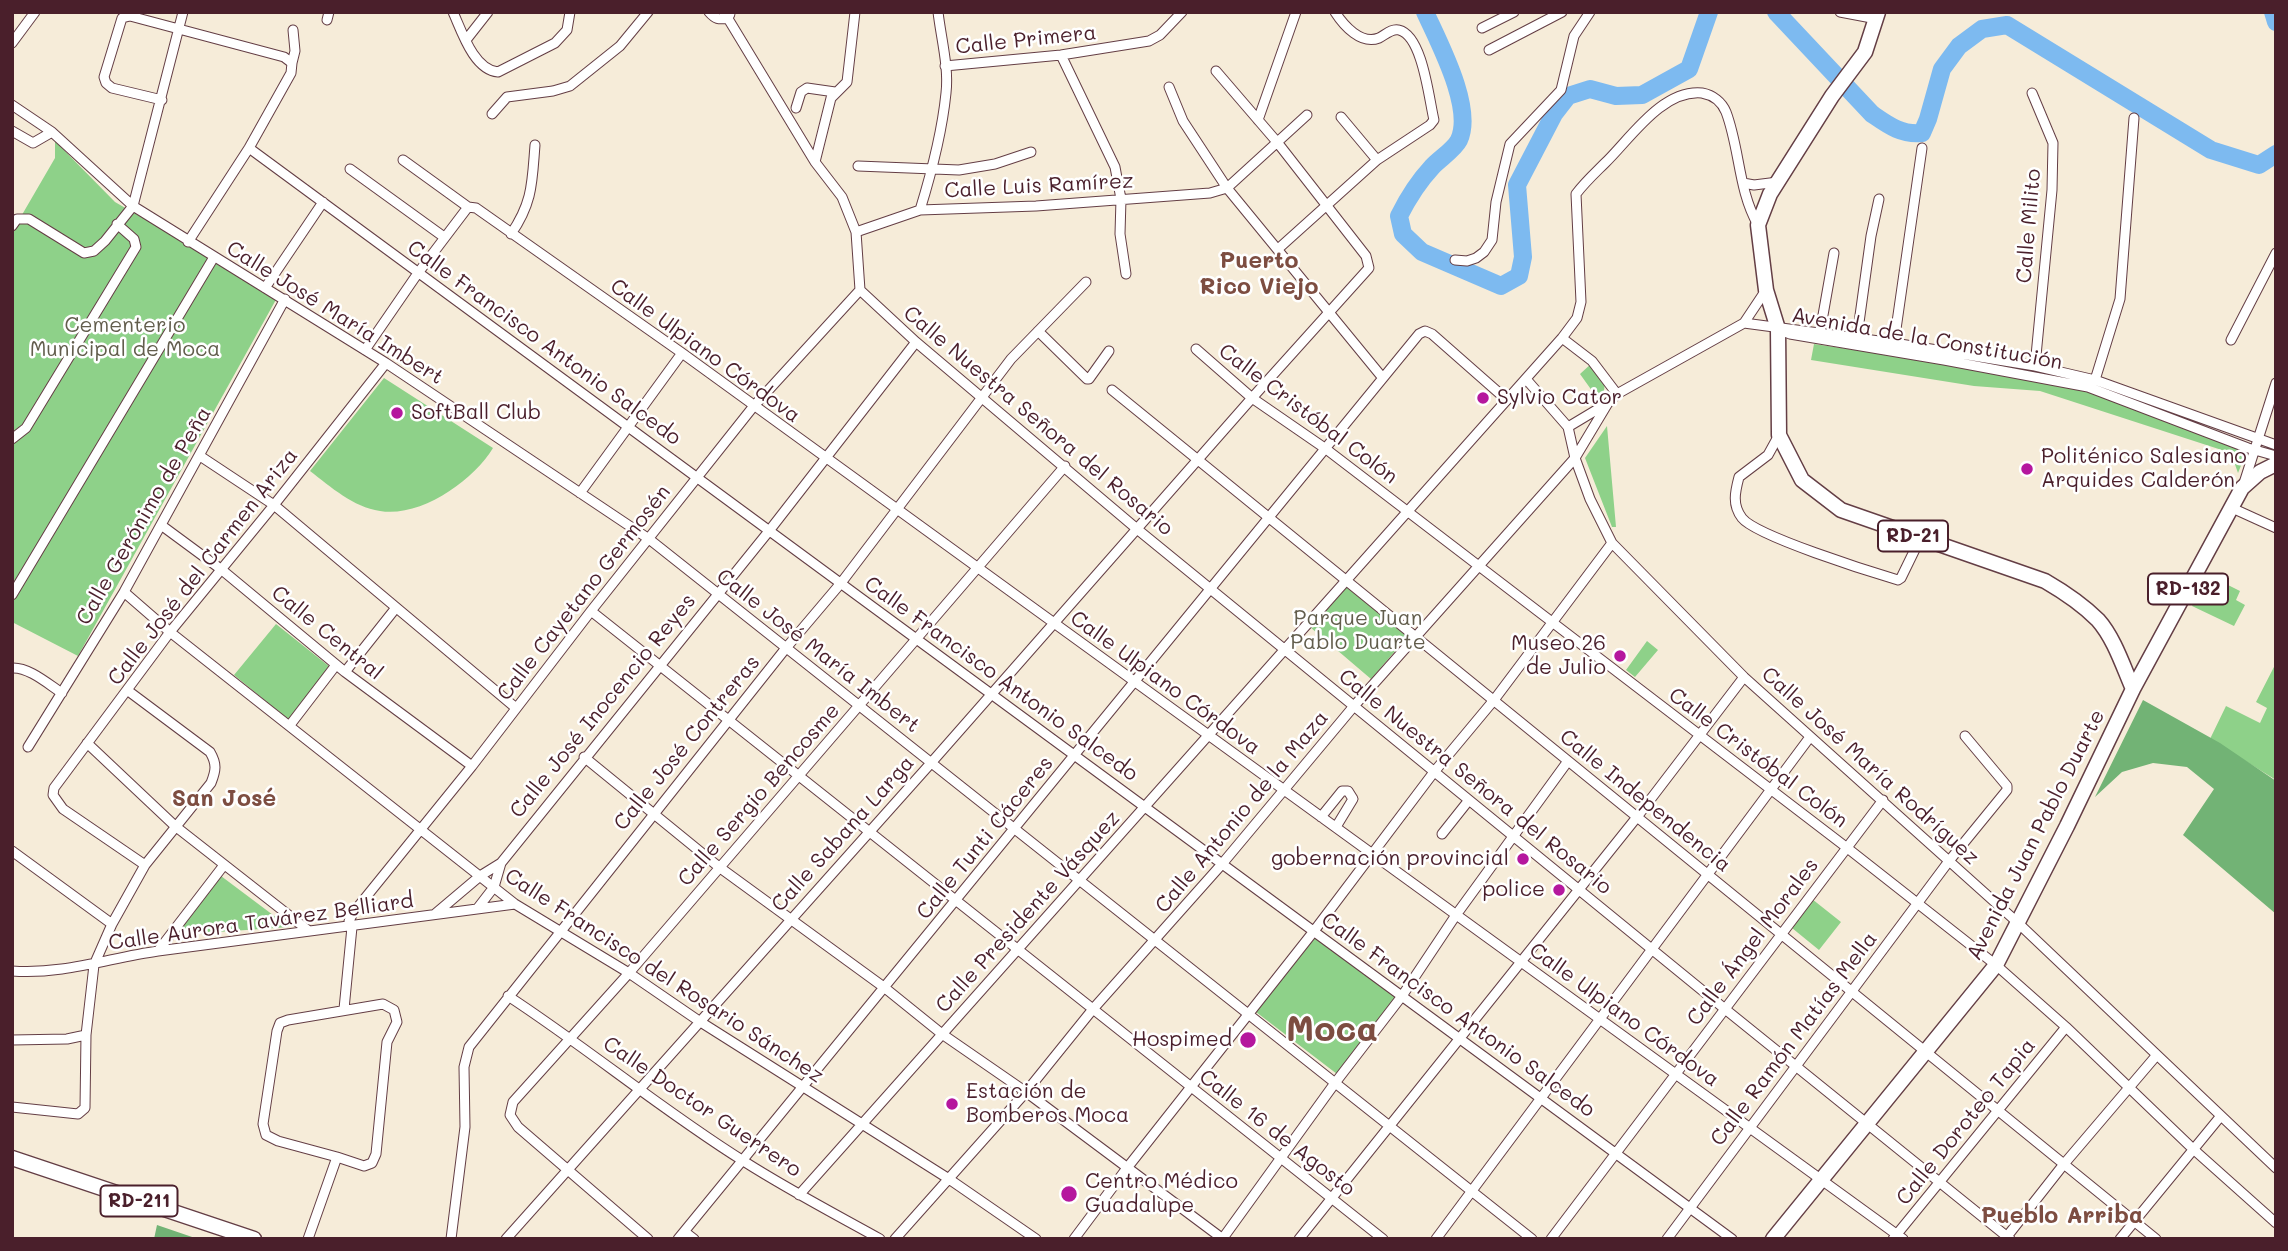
<!DOCTYPE html>
<meta charset="utf-8">
<style>
body{margin:0}
#map{position:relative;width:2288px;height:1251px;overflow:hidden;background:#f6ecd9;font-family:Mali,sans-serif}
canvas{display:block}
.frame{position:absolute;inset:0;border:14px solid #4a1f2b;pointer-events:none}
</style>
<div id="map">
<canvas width="2288" height="1251"></canvas>
<div class="frame"></div>
</div>
<script>
const context = document.querySelector('canvas').getContext('2d');
context.lineJoin = 'round';
function fillPath(path, color) { context.fillStyle = color; context.fill(path, 'evenodd'); }
function trace(path, color, width, dash) { context.strokeStyle = color; context.lineWidth = width; context.lineCap = dash ? 'butt' : 'round'; context.setLineDash(dash || []); context.stroke(path); }
function label(font, color, halo, rows, align = 'center') {
  context.font = font + ' Mali,sans-serif'; context.lineWidth = 5; context.setLineDash([]); context.textBaseline = 'middle'; context.strokeStyle = halo; context.fillStyle = color; for (const [text, x, y, turn = 0] of rows) {
    context.save(); context.translate(x, y); context.rotate((+turn || 0) * Math.PI / 180); context.textAlign = isNaN(turn) ? turn : align; if (halo) context.strokeText(text, 0, 0); context.fillText(text, 0, 0); context.restore();
  }
}
fillPath(new Path2D(`
 M55 141 115 202 278 296 78 656 12 622V232L55 158Z
 M1814 344 2042 377 2088 387 2248 448 2238 473 2231 453 2040 391 1974 386 1811 360Z
 M1592 363 1605 382 1603 400 1600 402 1580 374Z
 M384 378 493 448C473 481 420 518 380 511 353 507 331 487 310 471Z
 M1607 426 1616 527H1612L1585 458Z
 M1346 585 1408 636 1371 679 1310 627Z
 M2228 585 2240 591 2236 600 2245 605 2234 626 2192 606 2203 586 2223 594Z
 M276 624 330 667 290 721 234 675Z
 M1647 641 1658 650 1635 677 1626 670Z
 M2276 663V780L2210 739 2226 706 2260 723 2267 708 2256 702Z
 M221 876 289 927 175 935Z
 M1812 899 1841 922 1819 950 1792 928Z
 M1315 938 1397 996 1337 1074 1256 1012Z`), '#8ed189');
fillPath(new Path2D(`
 M2143 700 2220 743 2276 781V914L2183 835 2214 789 2187 767 2153 763 2122 772 2095 797Z
 M157 1225 198 1239H154Z`), '#72b375');
trace(new Path2D(`
 M1425 12C1439 43 1474 108 1459 140 1454 150 1439 159 1432 167 1418 182 1408 198 1399 216L1403 234 1422 252 1501 286 1519 276 1523 257 1517 185 1554 114 1568 96 1590 89 1616 96 1642 95 1689 69 1709 12
 M1776 12 1872 114C1888 125 1901 135 1922 133L1928 119 1942 69 1959 46 1982 29 2007 25 2211 150 2259 165 2276 154
 M2273 12 2276 22`), '#7dbaf0', 18);
const minor = new Path2D(`
 M453 12C462 32 474 70 498 72L555 43 567 30 570 12
 M709 12C715 19 719 20 728 18L730 14
 M724 12 815 162 842 197 856 232 860 290
 M1840 12 1877 19
 M327 20 329 12
 M1482 28 1514 12
 M466 40 488 12
 M12 43 35 12
 M1489 50 1562 12
 M1061 55 1115 167 1121 199 1120 234 1126 274
 M292 63 295 51 293 30
 M945 66 1061 55 1149 41 1160 35 1182 12
 M1169 87 1183 121 1227 188 1382 377
 M2032 93 2053 143 2052 190 2035 366
 M162 100 112 88 106 83 104 77 122 18 130 16 284 57 292 63 291 73 249 148 188 242
 M12 105 52 132 133 206 386 363 649 539 1532 1239
 M796 108 801 92 807 88 835 92
 M492 114 507 97 553 91 570 86 620 46 648 12
 M1341 117 1377 160
 M1258 120 1296 12
 M12 131 33 143 52 132
 M249 148 1732 1239
 M403 160 468 207 476 208 682 353 1903 1239
 M815 162 831 98 847 82 855 12
 M858 166 959 170 995 164 1031 152
 M350 169 444 237
 M1743 183 1754 185 1778 182
 M920 210C932 171 942 133 946 93 949 67 941 38 938 12
 M12 226 17 219H29L84 253 94 251 105 241 133 206 183 12
 M856 232 920 210 1036 206 1210 193 1227 188 1307 115
 M511 234C533 202 532 182 535 145
 M1278 249 1377 160 1430 125 1434 120C1429 100 1423 36 1399 30 1392 28 1385 35 1379 38 1361 45 1344 26 1335 12
 M1455 260 1467 261 1476 258 1484 252 1492 240 1496 202 1510 144 1561 90 1574 36 1590 12
 M265 288 323 202
 M860 290 916 342 1137 529 1725 1009 2010 1239
 M1744 323 1766 290
 M1780 330 1790 334 1944 360 2088 387 2248 448 2276 456
 M1038 331 1087 379H1089L1109 351
 M1820 332 1834 253
 M1857 337 1871 236 1879 199
 M1562 338 1592 361 1617 394
 M2231 340 2276 253
 M1894 343 1922 148
 M1196 349 1252 398 1326 449 1846 847 1996 965 2066 1027 2192 1148 2276 1223
 M365 350 418 273 468 207
 M1526 379 1568 427 1575 458 1590 499 1612 543 1744 677 2017 922 2276 1168
 M2095 380 2120 299 2134 118
 M1112 390 2156 1239
 M1568 427 1608 403 1617 394 1744 323 1894 343 2035 366 2095 380 2276 445
 M1779 435 1768 455 1739 477C1735 492 1732 505 1742 518 1756 536 1871 572 1898 580L1901 578 1920 539
 M12 439 26 428 136 247 134 239 117 224
 M200 456 274 505 516 708
 M2244 483 2276 383
 M580 493 682 353
 M2232 508 2276 528
 M161 525 222 570 345 672 472 766
 M124 592 170 632 515 904 629 973 699 1021 949 1179 1036 1239
 M12 595 214 257
 M591 611 1383 1239
 M12 668C29 667 48 684 62 693
 M345 672 395 609
 M290 725 336 665
 M87 743 175 826 309 931
 M28 747 124 592 285 299
 M584 757 719 867 885 988 942 1034 1026 1092 1223 1239
 M1321 817 1342 791H1348L1353 799 1336 827
 M1442 834 1469 800
 M12 851 112 924
 M145 865 63 809 53 795 54 788 170 632 274 505 386 363
 M477 909 494 887 501 863
 M435 914 480 876 501 863 769 531 916 342
 M158 951 224 865
 M12 971C62 975 109 958 158 951L515 904
 M508 996C589 1049 663 1111 745 1162 789 1190 835 1214 880 1239
 M383 1004 394 1010 397 1022 387 1042 376 1154 372 1163 364 1166 337 1157 278 1141 266 1135 263 1124 277 1031 280 1023 288 1020Z
 M344 1009 352 927 349 921 353 913 472 766 591 611 753 407 860 290
 M12 1040 67 1039 86 1035
 M12 1107 78 1114 85 1108 86 1035 94 965 112 924 145 865 211 783C216 770 217 764 210 752L127 690
 M799 1195 1562 338 1577 318 1581 302 1576 194C1585 182 1595 173 1605 163 1630 139 1662 89 1702 93 1713 95 1722 102 1726 112 1740 149 1738 190 1758 225
 M685 1232 694 1239
 M1223 1238 1335 1083 1402 996 1456 915 1568 761
 M308 1239 337 1157
 M451 1239 465 1127 464 1067 469 1047 786 648 841 583 1011 359 1086 282
 M506 1239 931 763 1252 398 1369 268 1366 256 1277 142 1216 71
 M648 1239 518 1127 510 1115 513 1102 629 973 1065 466
 M678 1239 1419 334 1425 331 1432 334 1507 400
 M895 1239 1026 1092 1093 1009 1222 864 1354 706 1575 458 1608 403
 M1074 1239 1127 1168 1314 931 1434 772 1494 700 1612 543
 M1299 1239 1637 817 1744 677
 M1436 1239 1810 737
 M1551 1239 1883 800
 M1667 1239 1949 861 2007 790V786L1965 736
 M1893 1239 2066 1027
 M2005 1239 2064 1164 2156 1056
 M2120 1239 2220 1117`);
const primary = new Path2D(`
 M1878 12 1865 52 1832 96 1770 194 1758 225 1766 290 1778 329 1779 435 1802 480 1841 510 2045 581C2064 592 2082 604 2098 620 2114 638 2123 666 2133 689
 M12 1158 254 1239
 M1773 1239 1996 965 2067 826 2133 689 2242 488 2260 472 2276 464`);
trace(minor, '#643e45', 11);
trace(primary, '#643e45', 17);
trace(minor, '#fff', 9);
trace(primary, '#fff', 14);
for (const [x, y, r, color] of [
 [1483,398,7,"#b5179e"],
 [397,413,7,"#b5179e"],
 [2027,469,7,"#b5179e"],
 [1620,656,7,"#b5179e"],
 [1523,859,7,"#b5179e"],
 [1559,890,7,"#b5179e"],
 [1248,1040,9,"#b5179e"],
 [952,1104,7,"#b5179e"],
 [1069,1194,9,"#b5179e"]
]) { const dot = new Path2D(); dot.arc(x, y, r, 0, 2 * Math.PI); context.fillStyle = color; context.fill(dot); trace(dot, '#fff', 2.5); }
for (const [x, y, w] of [
 [1913,536,70],
 [2188,589,80],
 [139,1201,77]
]) { const box = new Path2D(); box.roundRect(x - w / 2, y - 15.5, w, 31, 5); context.fillStyle = '#fff'; context.fill(box); trace(box, '#4a1f2b', 2); }
label('bold 19px', '#4a1f2b', null, [
 ["RD-21",1913,536],
 ["RD-132",2188,589],
 ["RD-211",139,1201]
]);
label('21px', '#4a1f2b', '#fff', [
 ["Calle Primera",1026,40,-6],
 ["Calle Luis Ramírez",1039,186,-3],
 ["Calle Milito",2029,226,-85],
 ["Calle José María Imbert",335,313,32],
 ["Avenida de la Constitución",1927,339,10],
 ["Calle Francisco Antonio Salcedo",544,343,36],
 ["Calle Ulpiano Córdova",705,351,36],
 ["Calle Cristóbal Colón",1308,414,37],
 ["Calle Nuestra Señora del Rosario",1038,421,40],
 ["Calle Gerónimo de Peña",144,516,-60],
 ["Calle José del Carmen Ariza",203,567,-52],
 ["Calle Cayetano Germosén",584,593,-52],
 ["Calle Central",327,633,39],
 ["Calle José María Imbert",818,651,38],
 ["Calle Francisco Antonio Salcedo",1001,679,36],
 ["Calle Ulpiano Córdova",1165,683,36],
 ["Calle José Inocencio Reyes",603,706,-51],
 ["Calle José Contreras",687,743,-51],
 ["Calle Cristóbal Colón",1758,758,37],
 ["Calle José María Rodríguez",1870,766,42],
 ["Calle Nuestra Señora del Rosario",1475,782,39],
 ["Calle Sergio Bencosme",759,795,-49],
 ["Calle Independencia",1645,801,39],
 ["Calle Antonio de la Maza",1242,812,-50],
 ["Calle Sabana Larga",843,834,-48],
 ["Avenida Juan Pablo Duarte",2036,835,-63],
 ["Calle Tunti Cáceres",985,838,-51],
 ["Calle Presidente Vásquez",1028,912,-48],
 ["Calle Aurora Tavárez Belliard",261,922,-8],
 ["Calle Ángel Morales",1753,942,-53],
 ["Calle Francisco del Rosario Sánchez",664,976,33],
 ["Calle Francisco Antonio Salcedo",1458,1015,36],
 ["Calle Ulpiano Córdova",1624,1015,36],
 ["Calle Ramón Matías Mella",1794,1039,-53],
 ["Calle Doctor Guerrero",702,1107,34],
 ["Calle Doroteo Tapia",1966,1122,-51],
 ["Calle 16 de Agosto",1277,1133,38]
]);
label('21px', '#625d4c', '#fff', [
 ["Cementerio",125,326],
 ["Municipal de Moca",125,350],
 ["Parque Juan",1358,619],
 ["Pablo Duarte",1358,643]
]);
label('21px', '#4a1f2b', '#fff', [
 ["Sylvio Cator",1497,398],
 ["SoftBall Club",411,413],
 ["Politénico Salesiano",2041,457],
 ["Arquides Calderón",2041,481],
 ["Museo 26",1606,644,"right"],
 ["de Julio",1606,668,"right"],
 ["gobernación provincial",1509,859,"right"],
 ["police",1545,890,"right"],
 ["Hospimed",1232,1040,"right"],
 ["Estación de",966,1092],
 ["Bomberos Moca",966,1116],
 ["Centro Médico",1085,1182],
 ["Guadalupe",1085,1206]
], 'left');
label('bold 23px', '#7d4d41', '#fff', [
 ["Puerto",1259,261],
 ["Rico Viejo",1259,287],
 ["San José",224,799],
 ["Pueblo Arriba",2062,1216]
]);
label('bold 35px', '#7d4d41', '#fff', [
 ["Moca",1332,1030]
]);
</script>
